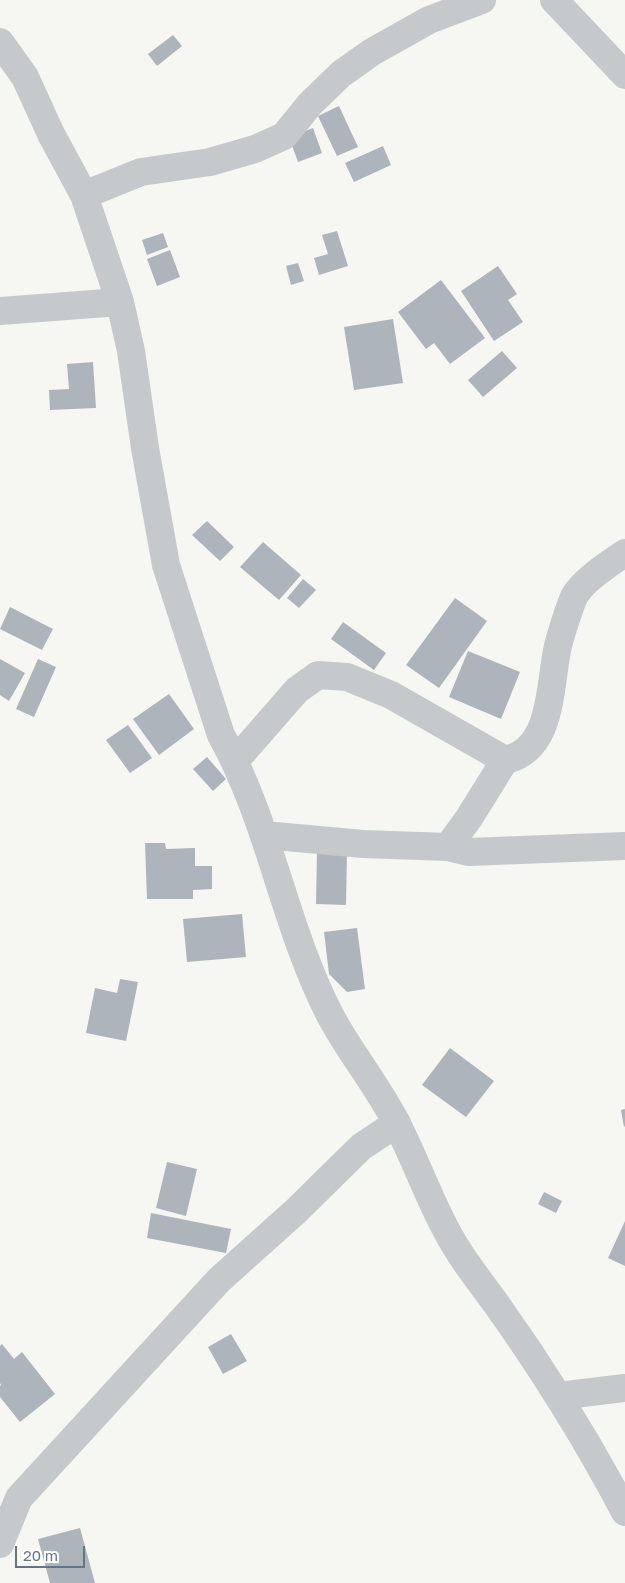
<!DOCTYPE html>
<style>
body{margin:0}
#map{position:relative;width:625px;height:1583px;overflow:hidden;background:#f6f6f2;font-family:"Golos Text",sans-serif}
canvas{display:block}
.scale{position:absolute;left:15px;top:1546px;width:70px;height:22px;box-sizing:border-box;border:2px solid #637485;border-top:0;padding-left:6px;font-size:15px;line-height:18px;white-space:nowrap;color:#637485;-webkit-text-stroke:4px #fff;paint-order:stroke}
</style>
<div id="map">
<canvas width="625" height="1583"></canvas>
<div class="scale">20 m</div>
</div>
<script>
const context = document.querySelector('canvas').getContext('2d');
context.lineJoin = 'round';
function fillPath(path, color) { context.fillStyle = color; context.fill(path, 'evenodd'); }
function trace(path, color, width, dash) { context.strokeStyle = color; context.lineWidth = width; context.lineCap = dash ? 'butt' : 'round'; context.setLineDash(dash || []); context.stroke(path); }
fillPath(new Path2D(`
 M173 35 182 46 157 66 148 54Z
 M339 106 358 147 337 156 318 116Z
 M313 128 322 153 298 162 289 137Z
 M383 146 391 165 354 182 345 163Z
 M337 231 348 266 319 275 314 258 328 254 322 235Z
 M163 233 168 247 147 255 142 240Z
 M170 250 180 277 157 286 147 259Z
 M298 263 304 281 291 285 286 266Z
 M498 266 517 294 508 300 523 322 494 341 461 291Z
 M441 280 485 338 450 364 434 343 426 349 398 312Z
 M393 319 403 383 354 390 344 327Z
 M502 351 517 368 483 397 468 380Z
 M93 362 96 408 50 410 49 390 69 389 67 364Z
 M207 521 234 547 220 561 192 535Z
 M263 542 301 575 279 600 240 567Z
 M303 579 316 590 299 608 287 598Z
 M455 598 487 621 439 688 406 665Z
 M10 607 53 629 42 650 0 629Z
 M343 622 386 653 374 670 331 639Z
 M468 651 520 672 501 719 449 697Z
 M0 659 25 673 9 701 0 695Z
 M38 659 56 667 34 717 16 709Z
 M169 694 194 729 159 755 133 719Z
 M128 725 152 758 130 773 106 740Z
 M207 757 226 779 213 791 193 769Z
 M145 843H165L166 849 195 848V866H212V889L193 890V899H147Z
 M317 852 347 853 346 905 316 904Z
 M242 914 246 957 187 962 183 919Z
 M357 928 365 989 347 992 329 974 324 932Z
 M120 979 138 982 126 1041 86 1033 95 988 117 993Z
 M450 1048 494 1081 466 1117 422 1085Z
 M625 1109V1126L624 1127 621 1110Z
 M167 1162 197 1169 186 1216 156 1208Z
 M544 1192 562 1201 556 1213 538 1204Z
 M151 1213 231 1229 226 1253 147 1238Z
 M625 1221V1266L608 1258Z
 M231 1334 247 1361 223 1374 208 1347Z
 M2 1344 14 1359 22 1352 55 1394 20 1422 0 1397V1386L1 1385 0 1383V1346Z
 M80 1528 95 1583H50L38 1539Z`), '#adb4bb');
trace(new Path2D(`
 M554 0 625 75
 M0 42 25 77 51 134 84 195 120 302 131 351 145 448 166 565 221 735C270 823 284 926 330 1015 350 1053 378 1086 397 1124 419 1167 434 1214 461 1255 472 1272 485 1288 497 1305 544 1371 587 1440 625 1512
 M84 195 141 172 210 162 255 149 284 136 310 104 341 74 372 52 429 20 482 0
 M0 311 120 302
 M235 761 297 690 318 675 347 677 391 695 505 760C554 750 549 684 558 646 560 637 571 602 575 595 584 580 611 562 625 553
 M264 835 363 844 448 847 468 852 625 846
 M448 847 469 818 505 760
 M558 1396 625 1388
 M0 1544 19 1498 219 1280 296 1211 361 1147 397 1123`), '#c5c9cc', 28);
</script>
